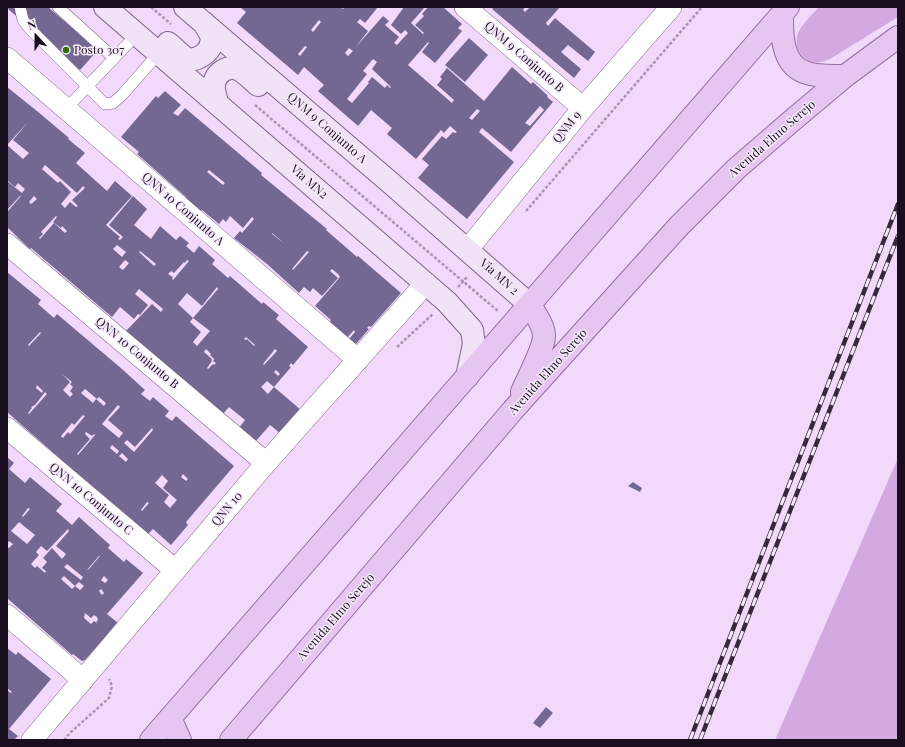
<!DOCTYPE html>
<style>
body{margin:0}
#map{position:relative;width:905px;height:747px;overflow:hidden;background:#f2d8fb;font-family:"Playfair Display",serif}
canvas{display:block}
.frame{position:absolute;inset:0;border:8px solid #1a0f1e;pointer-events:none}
.north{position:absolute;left:16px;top:16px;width:40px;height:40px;-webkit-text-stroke:3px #f7eafc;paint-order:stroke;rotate:339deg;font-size:11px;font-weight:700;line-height:16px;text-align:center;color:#1a0f1e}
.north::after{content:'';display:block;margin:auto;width:14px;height:18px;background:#1a0f1e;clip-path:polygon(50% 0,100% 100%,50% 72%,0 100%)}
</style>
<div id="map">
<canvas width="905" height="747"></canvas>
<div class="frame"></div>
<div class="north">N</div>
</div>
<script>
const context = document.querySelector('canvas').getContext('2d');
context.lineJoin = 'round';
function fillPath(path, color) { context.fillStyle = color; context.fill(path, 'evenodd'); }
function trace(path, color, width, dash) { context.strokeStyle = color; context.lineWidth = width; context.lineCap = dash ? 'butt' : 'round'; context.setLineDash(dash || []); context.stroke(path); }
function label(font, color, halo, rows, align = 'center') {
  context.font = font + ' "Playfair Display",serif'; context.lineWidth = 3; context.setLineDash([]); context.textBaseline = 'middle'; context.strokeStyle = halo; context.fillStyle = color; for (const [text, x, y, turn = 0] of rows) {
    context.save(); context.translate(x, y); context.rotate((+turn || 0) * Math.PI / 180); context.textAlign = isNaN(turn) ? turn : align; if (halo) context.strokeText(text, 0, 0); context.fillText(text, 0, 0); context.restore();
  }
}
fillPath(new Path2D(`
 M819 7H898V17L830 59C825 61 820 63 814 62 800 60 792 44 799 31 803 23 812 15 819 7Z
 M898 458V740H775Z`), '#d3a9e2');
fillPath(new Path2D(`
 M9 7H48L98 50 80 70 8 9Z
 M240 7H340L343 9 345 7H378L365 23 360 19 357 22 368 31 355 48 383 16 389 21 385 25 399 37 394 43 397 45 408 33 405 30 401 34 391 25 404 7H425L411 23 423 34 424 33 415 25 424 16 422 14 428 7H443L462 24 458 28 462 31 435 63 422 52 429 43 428 42 408 65 452 103 454 100 437 85 442 79 440 77 447 68 484 101 512 67 531 84 533 82 548 96 547 97 553 102 511 152 482 128 479 132 514 162 467 219 418 178 429 165 422 159 442 136 446 139 453 132 455 133 457 132 450 126 444 133 441 130 416 159 387 134 392 128 371 110 358 126 318 91 324 85 304 67 298 75 237 23 246 12ZM319 20 321 22 313 32 311 30ZM305 46 307 47 300 56 298 54ZM349 48 353 51 348 56 345 53ZM373 59 377 62 372 69 391 87 390 88 387 85 385 88 372 77 368 82 369 83 352 103 347 99 367 74 363 71ZM540 106 544 110 530 126 525 123ZM477 109 480 111 472 120 469 118Z
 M494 7H525L523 10 525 12 530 7H560L546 23 548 26 555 18 595 52 588 61 568 45 561 52 581 69 574 78 492 9Z
 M469 38 488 55 465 82 445 65Z
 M7 87 37 111 69 138 68 139 85 153 76 163 107 191 115 181 132 196 106 225 120 237 118 239 120 240 123 237 109 225 133 196 147 209 134 225 151 239 160 226 176 240 180 236 189 243 186 246 194 253 199 246 215 260 212 264 228 278 230 276 262 304 263 302 279 315 276 319 308 347 293 365 291 363 289 366 291 367 274 387 267 381 261 387 268 394 274 387 301 410 281 434 270 425 255 442 239 428 245 420 229 407 223 414 126 331 152 304 161 312 163 309 139 289 135 294 148 305 140 315 138 314 134 319 120 307 112 317 31 248 30 249 7 227V181L22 193 25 189 18 183 15 187 7 180ZM28 122 13 140 29 153 23 159 7 145ZM45 165 77 193 83 186 85 188 72 200 78 206 76 207 70 202 65 208 61 204 71 192 60 181 58 183 42 169ZM20 196H21L8 211 7 210ZM34 196 37 199 31 204 29 202ZM56 216 57 217 53 222 61 228 62 226 67 231 65 233 54 223 40 239 39 238 43 234 41 232ZM117 245 126 252 122 257 113 249ZM140 251 156 264 154 266 139 252ZM125 260 129 263 123 270 119 267ZM187 260 189 261 173 280 172 278 173 277 168 274 171 271 174 273 184 262 185 263ZM217 287 218 289 193 318 178 304 187 293 202 306ZM193 318 210 331 197 346 193 342 201 332 190 322ZM246 337 255 345 254 346 247 339 246 340 244 339ZM206 349 211 354 210 355 214 359 213 361 216 363 214 365 213 364 208 369 207 368 212 361 211 360 212 359 204 352ZM275 349 277 351 264 365 263 364ZM276 370 280 374 278 376 274 372Z
 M165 91 181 105 173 113 178 116 185 108 262 173 261 175 327 229 326 230 357 257 358 256 401 293 371 327 369 326 367 328 369 329 355 345 349 339 355 332 354 330 347 338 329 322 331 320 315 306 340 277 338 274 332 269 330 271 338 278 322 296 313 288 310 292 304 287 299 293 267 264 234 238 240 231 242 233 254 219 252 217 243 228 230 216 226 222 223 219 219 224 202 210 198 214 183 201 186 197 137 154 139 152 121 137 156 96 158 98ZM209 170 225 183 223 185 207 172ZM272 233 285 244 272 234ZM307 251 309 252 293 270 292 269Z
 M7 272 41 300 38 304 54 318 57 314 122 369 145 390 141 394 150 401 153 397 169 411 165 416 172 421 176 416 234 466 186 522 188 525 171 545 153 529 147 535 7 412ZM40 332 41 333 29 346 28 345ZM62 374 72 382 70 384 73 387 70 391 73 394 70 397 63 390 70 382ZM37 385 43 391 42 393 36 388ZM85 389 97 399 99 397 106 403 104 406 96 399 93 403 81 393ZM45 392 47 394 29 414 28 413 32 408 31 407 35 405ZM118 405 120 407 108 420 123 433 119 438 102 424ZM83 415 85 416 70 434 68 432 63 438 61 436 72 423 74 425ZM152 428 153 430 134 452 124 443 127 440 135 447ZM86 432 92 436 94 434 95 435 78 455 77 454 90 439 85 434ZM112 445 119 451 117 454 110 448ZM122 453 128 459 126 462 119 456ZM183 474 188 479 186 481 181 477ZM162 475 168 481 163 488 177 500 170 508 164 502 169 495 155 483ZM147 502 149 503 142 511 141 510Z
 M7 457 14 463 9 469 25 483 30 477 62 504 56 511 72 525 79 517 110 545 108 548 124 562 126 559 143 573 107 614 118 623 85 660 82 661 73 654 72 655 7 598V547L9 548 13 544 9 541 7 544ZM28 508 30 509 23 517 22 516ZM19 522 35 535 27 544 11 531ZM68 529 69 531 56 546 66 554 62 559 52 548 43 558 47 562 42 568 46 571 45 573 37 566 35 568 31 564 39 555 36 552 41 546 47 551ZM99 556H100L89 569 87 570ZM67 564 83 577 81 580 64 567ZM64 576 75 586 72 589 61 579ZM104 576 108 580 105 583 101 580ZM79 582 84 586 80 590 75 586ZM101 589 104 593 102 595 99 591ZM85 613 91 618 94 615 97 617 98 620 96 622 98 624 94 621 91 624 84 618Z
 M633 482 642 488 640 492 628 486Z
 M7 648 16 655 18 652 51 679 9 729 18 736 14 740H7V690L11 693 12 692 7 688Z
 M546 707 553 713 540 728 533 723Z`), '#746893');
const service = new Path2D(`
 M20 7 23 20 30 29 105 104 113 103 122 95 159 53
 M58 7 114 58
 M66 109 137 34`);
const minor = new Path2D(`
 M465 7 583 108
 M7 58 358 360
 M7 244 266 463
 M468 249 583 108 671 7
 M7 428 175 570
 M7 615 83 680
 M32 740 266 463 426 283`);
const secondary = new Path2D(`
 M105 7 447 302 472 330 474 344 467 377
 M185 7 393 185 530 305
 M168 43 187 60C200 60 215 50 211 35 209 31 206 27 204 23
 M217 103C216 97 213 90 214 84 216 72 229 64 240 70 247 74 252 80 258 85`);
const primary = new Path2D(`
 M782 14C782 33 781 63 804 72 817 77 831 76 845 76
 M522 392C527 380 544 348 544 336 544 325 535 314 530 305
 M170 718 180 740
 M151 740 788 7
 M231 740 513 410 679 226 736 169 788 124 845 76 898 37`);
trace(service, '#7f638a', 12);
trace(minor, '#7f638a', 22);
trace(secondary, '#7f638a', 24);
trace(primary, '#946da1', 24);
trace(new Path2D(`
 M151 7 171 24
 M255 105 498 311
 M526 211 702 7
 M458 287 468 276
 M397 347 433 314
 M64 740 71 732 109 698 112 686 109 679`), '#a893b0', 2.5, [3, 2]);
trace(service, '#fff', 11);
trace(minor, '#fff', 21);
trace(secondary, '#f2e2f8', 22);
trace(primary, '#e6c5f1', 22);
const rail = new Path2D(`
 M690 740 898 204
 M700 740 898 236`);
trace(rail, '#35293a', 4.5);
trace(rail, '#f7eafc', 3, [9]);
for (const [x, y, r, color] of [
 [66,50,4,"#327006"]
]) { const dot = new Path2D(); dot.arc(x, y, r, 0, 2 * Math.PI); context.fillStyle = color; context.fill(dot); trace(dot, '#f7eafc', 1.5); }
label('12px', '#1a0f1e', '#f7eafc', [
 ["Posto 307",74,50]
], 'left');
label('12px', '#1a0f1e', '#f7eafc', [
 ["QNM 9 Conjunto B",524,57,41],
 ["QNM 9",567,127,-51],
 ["QNM 9 Conjunto A",327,128,41],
 ["Avenida Elmo Serejo",772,139,-41],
 ["Via MN2",309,182,41],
 ["QNN 10 Conjunto A",183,209,41],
 ["Via MN 2",499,277,42],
 ["QNN 10 Conjunto B",137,353,40],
 ["Avenida Elmo Serejo",548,372,-48],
 ["QNN 10 Conjunto C",91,499,40],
 ["QNN 10",227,509,-50],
 ["Avenida Elmo Serejo",336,617,-49]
]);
</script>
